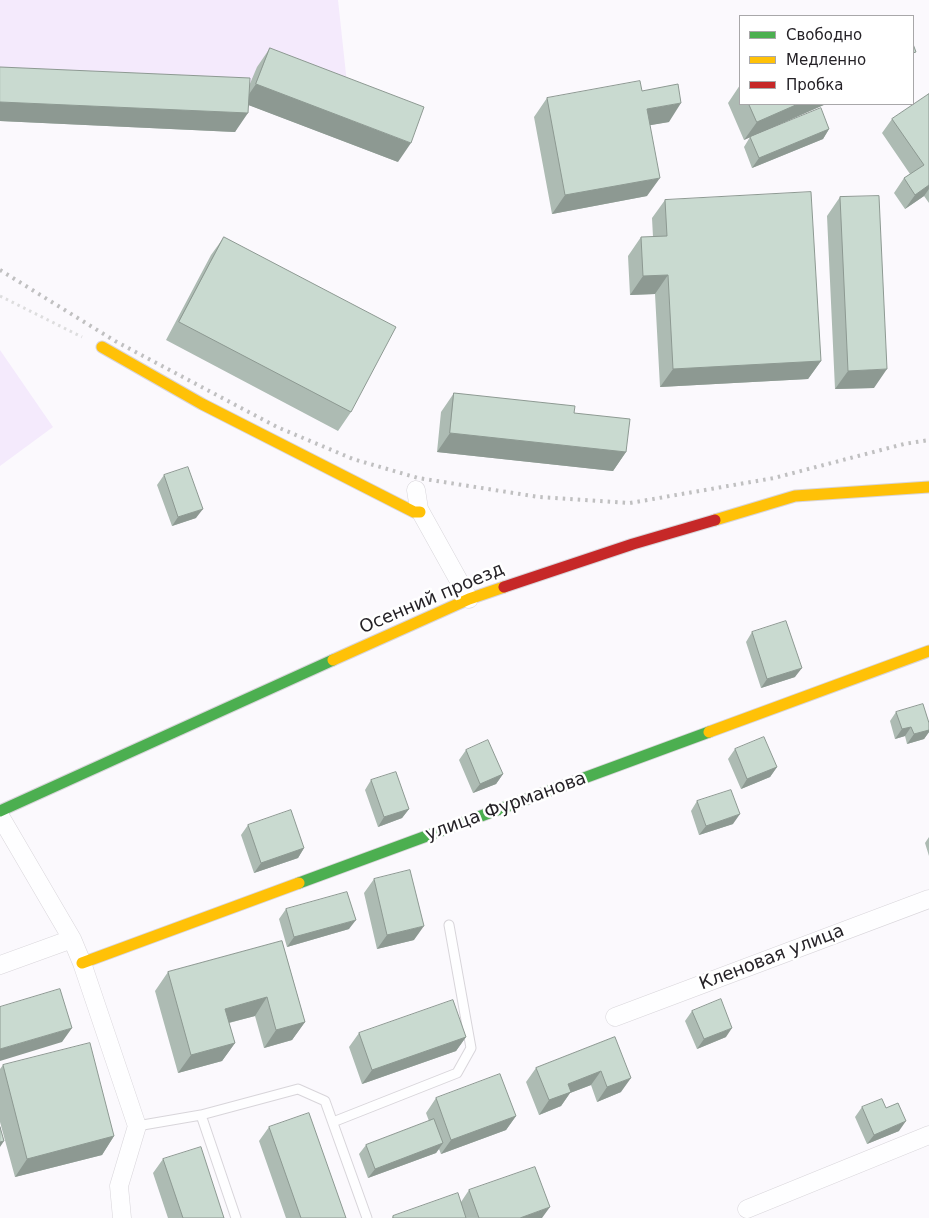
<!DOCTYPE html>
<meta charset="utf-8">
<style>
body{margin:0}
#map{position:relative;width:929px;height:1218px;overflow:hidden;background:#fbf9fd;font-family:"DejaVu Sans",sans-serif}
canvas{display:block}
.legend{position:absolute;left:739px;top:15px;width:175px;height:90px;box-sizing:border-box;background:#fff;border:1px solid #a8a7a9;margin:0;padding:6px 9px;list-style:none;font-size:15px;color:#252227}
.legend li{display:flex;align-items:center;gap:10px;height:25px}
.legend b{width:25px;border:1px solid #a8a7a9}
</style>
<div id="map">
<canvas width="929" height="1218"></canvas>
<ul class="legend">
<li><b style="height:6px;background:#4caf50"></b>Свободно</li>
<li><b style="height:6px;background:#ffc107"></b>Медленно</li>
<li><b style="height:6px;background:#c62828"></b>Пробка</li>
</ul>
</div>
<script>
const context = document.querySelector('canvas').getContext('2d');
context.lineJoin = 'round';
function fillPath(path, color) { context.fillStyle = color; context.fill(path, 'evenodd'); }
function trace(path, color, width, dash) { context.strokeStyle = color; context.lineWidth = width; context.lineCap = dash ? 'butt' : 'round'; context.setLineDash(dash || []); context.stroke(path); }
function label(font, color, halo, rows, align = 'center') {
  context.font = font + ' "DejaVu Sans",sans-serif'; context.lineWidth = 5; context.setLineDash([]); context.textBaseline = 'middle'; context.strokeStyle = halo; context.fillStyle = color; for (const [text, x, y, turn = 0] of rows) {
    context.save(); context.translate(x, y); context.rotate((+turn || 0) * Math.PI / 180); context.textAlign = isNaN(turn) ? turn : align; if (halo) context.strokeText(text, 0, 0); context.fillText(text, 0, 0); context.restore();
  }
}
fillPath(new Path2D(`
 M0 0H338L349 102 0 111Z
 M0 350 53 427 0 466Z`), '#f4eafc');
const lane = new Path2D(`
 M201 1115 236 1218
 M333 1122 457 1073 471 1048 449 925
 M137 1126 201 1115 298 1089 325 1101 367 1218`);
const street = new Path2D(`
 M416 490 419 509 469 599
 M0 816 72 939 82 963 137 1126 119 1186 122 1218
 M0 965 72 939
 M615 1017 929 899
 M747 1209 929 1135`);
const fast = new Path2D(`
 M0 811 333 660
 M299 883 709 732`);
const slow = new Path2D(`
 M102 347 202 404 414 512H420
 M715 520 795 496 929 487
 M333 660 469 599 504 587
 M709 732 929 651
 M82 963 299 883`);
const jam = new Path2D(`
 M504 587 633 544 715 520`);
trace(lane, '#d8d5da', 11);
trace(street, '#d8d5da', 19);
trace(fast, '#d8d5da', 13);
trace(slow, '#d8d5da', 13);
trace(jam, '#d8d5da', 13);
trace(new Path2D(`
 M0 296 82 337`), '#ddddde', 3, [2.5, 4]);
trace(lane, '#fefeff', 9);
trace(street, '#fefeff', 18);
trace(fast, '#4caf50', 11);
trace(slow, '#ffc107', 11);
trace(jam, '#c62828', 11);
trace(new Path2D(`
 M0 270 115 341 277 427 353 459 418 478 539 497 630 503 774 478 904 444 929 440`), '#c0c0c1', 4, [2.5, 5]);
fillPath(new Path2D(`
 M270 48 398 162 249 105 235 132 0 121V67L249 86 257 67Z
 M740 85V104H826L752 136 829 129 823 139 752 168 744 147 750 137 744 140 728 103Z
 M642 91 669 122 650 125 647 196 552 214 534 117 547 98Z
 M929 94V203L924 196 905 209 894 193 904 178 910 174 882 133 892 119Z
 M840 197 874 388 835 389 827 216Z
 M665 200 821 361 808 379 660 387 655 294 630 295 628 256 641 237H653L652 218Z
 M224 237 351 412 338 431 166 340 211 255Z
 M454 393 574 413 626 452 613 471 437 452 441 412Z
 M164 475 196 518 172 526 157 485Z
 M752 632 795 677 761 688 746 642Z
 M896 712 929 723V732L924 739 907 744 905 736 895 739 890 721Z
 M735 749 777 767 770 777 741 789 728 759Z
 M466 750 503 774 496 784 473 793 459 760Z
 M371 780 409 809 402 818 378 827 365 790Z
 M697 801 733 824 699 835 691 811Z
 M248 825 304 848 298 858 254 873 241 835Z
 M929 837V856L925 843Z
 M374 879 414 940 377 949 364 893Z
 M286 909 349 929 287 947 279 919Z
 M282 941 305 1022 292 1040 264 1048 255 1016 229 1023 235 1043 222 1061 178 1073 155 991 168 972Z
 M692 1011 726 1037 697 1049 685 1021Z
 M359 1033 466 1037 456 1051 362 1084 349 1047Z
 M615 1037 621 1092 597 1102 591 1085 570 1093 561 1106 539 1115 526 1082 536 1068Z
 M3 1065 114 1136 102 1155 15 1177 0 1122V1069Z
 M436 1098 516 1116 506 1130 441 1154 439 1149 436 1153 368 1178 359 1154 366 1145 429 1121 426 1113Z
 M862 1107 886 1108 899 1131 867 1144 855 1117Z
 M269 1127 346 1218H286L259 1141Z
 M163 1159 224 1218H168L153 1173Z
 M469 1190 542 1218H392L393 1216 461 1202Z`), '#adbbb3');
fillPath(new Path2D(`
 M256 84 411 143 398 162 243 103Z
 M0 102 248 113 235 132 0 121Z
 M681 103 669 122 634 128 647 109Z
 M798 104H826L744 140 757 122Z
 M829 129 823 139 752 168 759 158Z
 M660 178 647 196 552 214 565 195Z
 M929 185V189L924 196 905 209 915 195Z
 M668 275 655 294 630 295 643 276Z
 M821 361 808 379 660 387 673 369Z
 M887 369 874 388 835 389 848 371Z
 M450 433 626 452 613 471 437 452Z
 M203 509 196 518 172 526 178 517Z
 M802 668 795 677 761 688 767 679Z
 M911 727 905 736 895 739 902 729Z
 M929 730V732L924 739 907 744 914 734Z
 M777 767 770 777 741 789 747 779Z
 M503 774 496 784 473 793 480 784Z
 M409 809 402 818 378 827 384 817Z
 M740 814 733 824 699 835 706 826Z
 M304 848 298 858 254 873 261 863Z
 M356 920 349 929 287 947 294 937Z
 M424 926 414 940 377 949 387 935Z
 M267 997 255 1016 212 1027 225 1009Z
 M305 1022 292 1040 264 1048 276 1030Z
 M72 1028 62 1042 0 1061V1049Z
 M732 1028 726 1037 697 1049 704 1039Z
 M466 1037 456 1051 362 1084 372 1070Z
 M235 1043 222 1061 178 1073 191 1055Z
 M601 1071 591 1085 570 1093 561 1106 539 1115 549 1100 568 1084Z
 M631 1078 621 1092 597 1102 607 1087Z
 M516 1116 506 1130 441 1154 451 1140Z
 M906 1121 899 1131 867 1144 874 1135Z
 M114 1136 102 1155 15 1177 27 1159Z
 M4 1141 0 1147V1142Z
 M443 1143 436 1153 368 1178 375 1169Z
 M550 1207 542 1218H520Z`), '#8d9992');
const building = new Path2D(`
 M913 44 916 52 913 53Z
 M270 48 424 107 411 143 256 84Z
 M0 67 250 78 248 113 0 102Z
 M640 81 642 91 678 84 681 103 647 109 660 178 565 195 547 98Z
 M929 94V185L915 195 904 178 924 165 892 119Z
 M749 104H798L757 122Z
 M821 108 829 129 759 158 750 137Z
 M811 192 821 361 673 369 668 275 643 276 641 237 667 236 665 200Z
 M879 196 887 369 848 371 840 197Z
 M224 237 396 327 351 412 179 322Z
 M454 393 575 406 574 413 630 419 626 452 450 433Z
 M188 467 203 509 178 517 164 475Z
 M786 621 802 668 767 679 752 632Z
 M923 704 929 723V730L914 734 911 727 902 729 896 712Z
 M764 737 777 767 747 779 735 749Z
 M488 740 503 774 480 784 466 750Z
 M396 772 409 809 384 817 371 780Z
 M731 790 740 814 706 826 697 801Z
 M291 810 304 848 261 863 248 825Z
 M410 870 424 926 387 935 374 879Z
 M347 892 356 920 294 937 286 909Z
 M282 941 305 1022 276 1030 267 997 225 1009 235 1043 191 1055 168 972Z
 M60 989 72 1028 0 1049V1007Z
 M721 999 732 1028 704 1039 692 1011Z
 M453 1000 466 1037 372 1070 359 1033Z
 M615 1037 631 1078 607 1087 601 1071 568 1084 571 1092 549 1100 536 1068Z
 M90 1043 114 1136 27 1159 3 1065Z
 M500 1074 516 1116 451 1140 436 1098Z
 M882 1099 886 1108 898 1103 906 1121 874 1135 862 1107Z
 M309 1113 346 1218H301L269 1127Z
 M434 1119 443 1143 375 1169 366 1145Z
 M0 1127 4 1141 0 1142Z
 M201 1147 224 1218H183L163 1159Z
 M535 1167 550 1207 520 1218H479L469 1190Z
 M458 1193 466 1218H393V1216Z`);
fillPath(building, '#c9dad0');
trace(building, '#8d9992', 1);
label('18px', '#252227', '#fff', [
 ["Осенний проезд",432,599,-23],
 ["улица Фурманова",506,807,-20],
 ["Кленовая улица",772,958,-21]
]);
</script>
